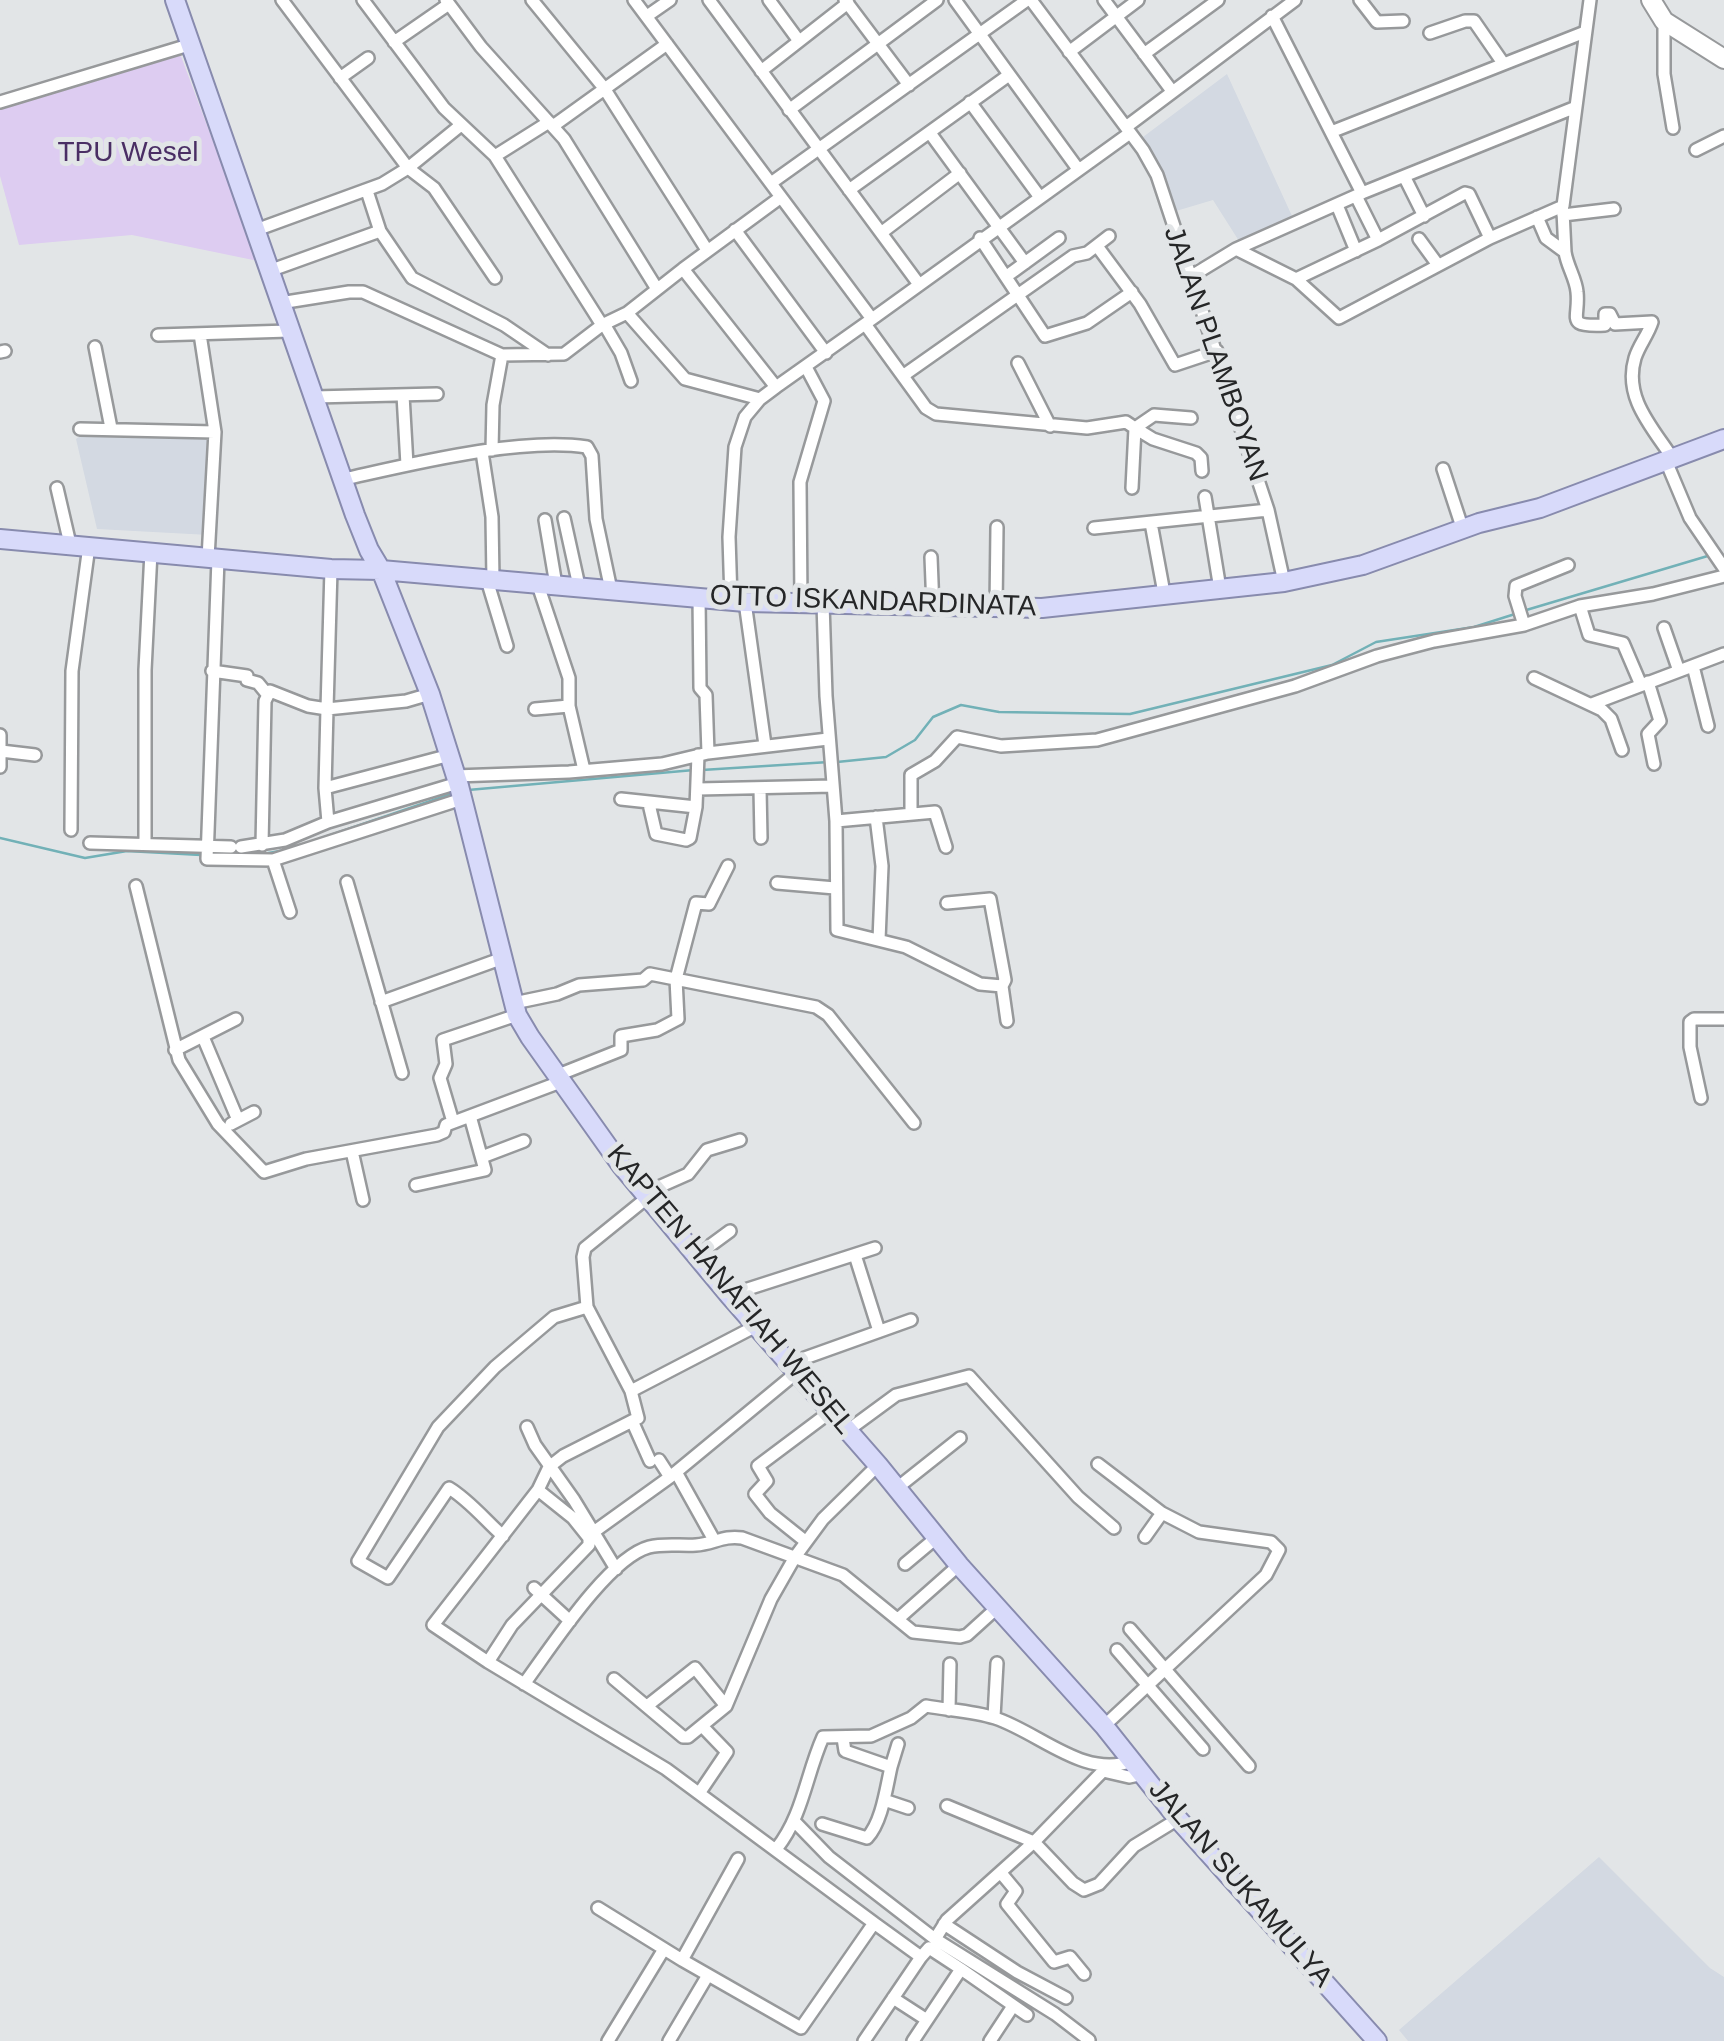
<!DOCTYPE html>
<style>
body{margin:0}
canvas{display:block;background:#e2e5e7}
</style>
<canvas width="1724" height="2041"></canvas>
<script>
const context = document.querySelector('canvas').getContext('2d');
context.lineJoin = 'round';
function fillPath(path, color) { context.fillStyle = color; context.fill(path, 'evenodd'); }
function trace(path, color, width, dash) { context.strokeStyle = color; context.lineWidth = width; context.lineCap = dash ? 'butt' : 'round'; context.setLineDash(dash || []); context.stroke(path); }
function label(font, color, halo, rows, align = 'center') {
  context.font = font + ' Arial,sans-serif'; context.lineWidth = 10; context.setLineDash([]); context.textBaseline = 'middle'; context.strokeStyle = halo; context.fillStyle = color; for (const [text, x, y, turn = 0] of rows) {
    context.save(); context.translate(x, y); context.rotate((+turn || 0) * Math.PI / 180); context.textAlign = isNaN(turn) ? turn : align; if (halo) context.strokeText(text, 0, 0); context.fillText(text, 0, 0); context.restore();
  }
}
fillPath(new Path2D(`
 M1227 74 1292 216 1239 241 1213 200 1176 211 1164 172 1143 137Z
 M89 430 213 436 209 535 97 529 76 439Z
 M1599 1857 1710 1968 1724 1977V2041H1408L1399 2030Z`), '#d3d9e2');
fillPath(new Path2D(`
 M179 51 258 261 132 235 19 245 0 176V107Z`), '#ddccf1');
trace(new Path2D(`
 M1523 611 1711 555
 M837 762 886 757 915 740 933 717 961 705 999 712 1130 714 1332 665 1376 642 1474 627 1515 614
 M702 770 829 762
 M468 790 694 770
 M0 838 85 858 127 851 201 855
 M307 843 451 794
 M263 854 285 850`), '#72b1b7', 2.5);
const street = new Path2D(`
 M282 0 408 168 434 188 495 278
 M363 0 444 108 495 156 602 325
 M446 0 481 47 564 139 657 289
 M532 0 604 88 707 250
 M634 0 872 319 1130 133
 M709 0 918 283
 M769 0 799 41
 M845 0 909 85
 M955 0 1078 169
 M1031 0 1143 150 1157 175 1268 510 1284 582
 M1104 0 1172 91
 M1360 0 1377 22 1403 21
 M647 16 670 0
 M1272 16 1362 193
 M1664 21V74L1673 128
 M1430 33 1465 21H1474L1503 63
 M394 42 449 4
 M1069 52 1138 0
 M1144 54 1218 0
 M761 71 848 3
 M340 78 368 58
 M0 102 192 44
 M970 102 1039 196
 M789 110 937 0
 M553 126 667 44
 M1126 127 1295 0
 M1331 132 1585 32
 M930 133 1025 263
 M1696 150 1724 136
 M495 156 549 122
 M1405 178 1424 216
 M771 183 1027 0
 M849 190 1009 75
 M367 191 380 231 412 278 504 325 548 355
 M1356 196 1378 240
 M781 197 683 269 776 387 872 319
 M1337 205 1356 251
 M1563 211 1565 252
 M1563 215 1614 209
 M1537 217 1546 238 1565 252C1567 266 1576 279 1577 292 1580 319 1564 327 1605 325V314H1610L1615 324 1652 322C1648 335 1639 345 1635 358 1623 398 1653 428 1673 459
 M256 230 382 184 408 168 461 125
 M735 230 826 353
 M881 233 960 173
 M980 238 1045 336 1087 323 1132 292
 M1419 239 1438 265
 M1097 246 1140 304 1175 365 1217 351
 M1236 249 1296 279 1339 318 1490 238 1563 206 1590 0
 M269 271 380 231
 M1011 273 1059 238
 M1190 277 1236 249 1362 193 1576 107
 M1296 279 1378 240 1465 193 1469 194 1490 238
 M280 303 349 292H363L502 355 564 354 602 325 627 313 683 269
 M627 313 685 379 760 399
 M604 324 621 353 631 381
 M865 324 926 408 936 414 1087 428 1126 422 1135 428 1154 415 1191 418
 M200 334 215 432 208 558
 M158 335 289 331
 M95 347 111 428
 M0 352 5 351
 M1018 363 1050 426
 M904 375 1073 256 1087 253 1109 236
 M403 395 407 465
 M314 397 437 394
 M80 429 215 432
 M492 450 493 405 502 355
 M482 452 492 517 493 580
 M1666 461 1690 518 1724 568
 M1443 469 1463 530
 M344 479C412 464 519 437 587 447L592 456 596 519 611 590
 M57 488 70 544
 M1132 488 1135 428 1153 439 1196 453 1201 458 1202 471
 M1205 497 1220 589
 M564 518 579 586
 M545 520 556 585
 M1151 523 1164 593
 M1094 528 1268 510
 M931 557 933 608
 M218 559 207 859 273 860 290 912
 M331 569 327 709 406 701 430 694
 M487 580 507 646
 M538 585 569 678V706L584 770
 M699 597 700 688 706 695 708 753
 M731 600 729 537 735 447 745 417 760 399 776 387
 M745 602 765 745
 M801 603 800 482 824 401 806 367
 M823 603 826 696 836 821 837 930 906 947 980 984 1002 986 1007 1021
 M1580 606 1589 635 1623 643 1641 685
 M996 609 997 527
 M1524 625 1515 596 1516 586 1568 565
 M1664 628 1679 671
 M1693 666 1708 726
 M212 671 247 676V680L258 683 267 694
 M1534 678 1602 710 1611 719 1622 750
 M1648 682 1660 721 1648 734 1654 764
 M1592 704 1724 654
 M535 709 569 706
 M0 735V767
 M1 751 35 755
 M455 776 569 772 662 764 708 753 828 739
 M325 788 450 755
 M698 789 833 786
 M760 789 761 838
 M621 799 696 807
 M649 804 656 834 686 840 690 838 696 807 698 755
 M911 813V775L935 761 957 737 1001 746 1097 740 1295 686 1377 656 1434 641 1524 625 1580 606 1653 594 1724 576
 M876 817 882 866 879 940
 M836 821 935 812 946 847
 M71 830 72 671 89 546
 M90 843 231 847
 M145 843V670L151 552
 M262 845 265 701 270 691 308 706 327 709 325 788 328 822
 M241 847 285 840 328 822 458 783
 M273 860 462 799
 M347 882 402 1073
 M777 883 835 888
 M136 886 179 1060 218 1124 264 1172 306 1159 437 1135 444 1132 446 1125 563 1081
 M947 903 990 899 1005 980 1002 986
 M381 1002 503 958
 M514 1003 557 994 579 985 643 980 650 974 816 1007 828 1015 914 1123
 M203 1037 238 1120
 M175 1050 236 1019
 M558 1075 621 1050V1036L657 1030 678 1019 676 979 696 903 709 904 728 866
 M1701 1098 1690 1047V1022L1694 1019H1724
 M453 1122 440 1078 446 1064 443 1040 517 1015
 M231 1124 254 1112
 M352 1151 363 1200
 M482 1157 524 1141
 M416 1185 485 1170 470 1116
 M645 1193 688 1174 707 1150 740 1140
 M855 1255 879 1331
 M696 1256 730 1231
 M729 1295 875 1248
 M587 1307 631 1391 638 1418 563 1456 549 1467 538 1490 433 1625 488 1662 666 1769 874 1923 801 2028 682 1960 738 1859
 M788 1364 911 1320
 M631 1391 756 1326
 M633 1423 650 1461
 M527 1427 535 1445 574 1500 616 1569
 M847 1431 896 1395 969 1376 1078 1497 1114 1528
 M659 1460 670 1477
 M1098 1464 1162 1513 1199 1532 1271 1542 1279 1550 1266 1575 1104 1726
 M676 1472 714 1540
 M897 1488 960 1438
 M595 1531 670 1477 796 1373
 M503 1536C485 1520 469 1500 449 1488L388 1578 358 1561 438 1427 495 1367 554 1317 587 1307 583 1257 585 1248 648 1197
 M1145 1537 1162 1513
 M805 1541 770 1513 755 1494 767 1481 758 1466 830 1412
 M905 1564 936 1538
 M534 1588 570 1621
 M898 1619 959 1565
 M1130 1629 1249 1766
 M1117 1650 1203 1749
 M488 1662 512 1625 589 1545V1538L573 1518 538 1490
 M614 1679 683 1737H688L726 1706 771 1599 795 1557 823 1519 878 1465
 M524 1684C550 1649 608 1558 649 1547 664 1543 681 1546 696 1545 713 1544 724 1535 742 1538L843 1575 913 1632 960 1637 967 1635 999 1606
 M647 1706 695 1668 726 1706
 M949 1710 950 1664
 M994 1717 997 1663
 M891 1767 898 1744
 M700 1792 727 1752 702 1726
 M884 1800 908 1808
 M947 1806 1034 1842 1073 1883 1084 1890 1099 1884 1134 1846 1178 1819
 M795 1822 829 1857 935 1939
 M822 1824 867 1838C882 1822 886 1789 891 1767L845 1751 843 1738
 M777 1848C803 1815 806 1775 823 1737L871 1736 911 1718 926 1706C948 1710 974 1711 995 1718 1040 1733 1084 1779 1132 1761
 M1001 1873 1016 1891 1007 1904 1054 1962 1070 1957 1084 1974
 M598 1908 682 1960
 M944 1924 1017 1972 1066 1998
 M961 1969 1027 2015
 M893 1998 927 2020
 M1089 2040 1055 2014 935 1939 947 1920 1034 1842 1103 1771 1129 1777 1143 1774
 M608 2041 664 1949
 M669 2041 708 1975
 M864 2041 921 1957 874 1923
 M913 2041 961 1969 929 1948 921 1957
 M990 2041 1013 2006`);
const secondary = new Path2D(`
 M1651 0 1664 21 1724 59`);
const primary = new Path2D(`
 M175 0 355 515 369 550 381 570 430 694 459 786 517 1015 530 1037 621 1165 729 1295 878 1465 959 1565 1104 1726 1178 1819 1377 2041
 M0 539 331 569 381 570 745 602 1042 608 1284 582 1363 565 1479 523 1540 508 1724 439`);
trace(street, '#97999b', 16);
trace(secondary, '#97999b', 22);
trace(primary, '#888bae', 22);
trace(street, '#fff', 11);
trace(secondary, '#fff', 18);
trace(primary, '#d8dafa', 18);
label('28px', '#4a2e64', '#e2e5e7', [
 ["TPU Wesel",128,153]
]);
label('28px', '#252627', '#e2e5e7', [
 ["JALAN PLAMBOYAN",1215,354,71],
 ["OTTO ISKANDARDINATA",873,602,2],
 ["KAPTEN HANAFIAH WESEL",730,1290,50],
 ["JALAN SUKAMULYA",1240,1884,49]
]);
</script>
